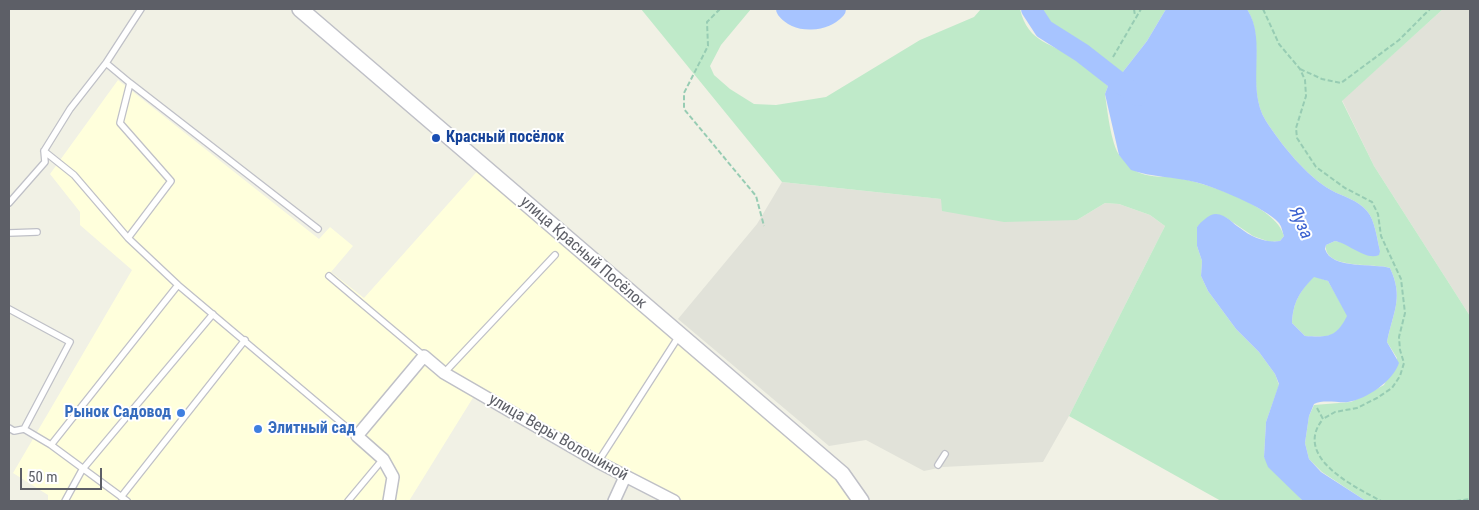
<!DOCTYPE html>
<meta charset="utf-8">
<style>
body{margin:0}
#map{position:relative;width:1479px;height:510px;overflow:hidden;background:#f1f1e5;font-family:"Roboto Condensed",sans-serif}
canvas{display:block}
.frame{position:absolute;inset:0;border:10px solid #5d5f67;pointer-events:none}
.scale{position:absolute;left:20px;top:468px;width:82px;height:22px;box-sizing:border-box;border:2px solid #5d5f67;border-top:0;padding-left:6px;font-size:15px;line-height:18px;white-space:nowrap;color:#5d5f67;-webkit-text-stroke:4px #fff;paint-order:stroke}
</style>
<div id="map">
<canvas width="1479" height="510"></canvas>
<div class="frame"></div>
<div class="scale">50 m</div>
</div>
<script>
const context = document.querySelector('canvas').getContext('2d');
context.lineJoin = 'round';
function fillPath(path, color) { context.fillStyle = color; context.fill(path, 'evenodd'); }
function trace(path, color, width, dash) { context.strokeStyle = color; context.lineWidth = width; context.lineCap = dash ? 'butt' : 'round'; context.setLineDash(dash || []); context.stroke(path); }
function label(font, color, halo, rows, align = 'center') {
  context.font = font + ' "Roboto Condensed",sans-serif'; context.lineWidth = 4; context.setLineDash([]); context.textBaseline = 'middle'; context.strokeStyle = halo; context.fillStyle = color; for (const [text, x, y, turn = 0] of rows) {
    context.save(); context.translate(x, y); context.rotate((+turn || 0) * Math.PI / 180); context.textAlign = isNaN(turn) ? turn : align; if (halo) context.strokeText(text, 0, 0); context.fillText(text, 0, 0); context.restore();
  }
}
fillPath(new Path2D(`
 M118 80 319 239 330 227 353 246 331 272 364 298 481 167 839 482 853 501H684L479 388 409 501H48V495L13 473 132 270 80 225V212L50 174Z`), '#ffffdc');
fillPath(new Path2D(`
 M1443 9H1470V316L1374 166 1342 100Z
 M782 182 941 199 1077 220 1105 203 1119 204 1150 215 1165 226 1069 416 1043 462 943 467 924 471 866 440 829 446 678 319 757 224Z`), '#e1e2d9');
fillPath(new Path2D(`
 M641 9H751L721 45 710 66 714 75 730 89 754 104 776 105 826 97 920 40 974 17 981 9H1020C1028 44 1053 43 1078 60 1088 68 1098 77 1108 86L1105 94C1107 108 1111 145 1120 156 1125 161 1134 171 1140 173 1151 178 1167 176 1178 178 1206 183 1277 206 1284 236L1280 241 1270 242 1253 236 1225 217 1210 216 1197 227V246L1202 261 1201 276 1208 291 1236 329 1259 352 1275 374 1279 385 1266 422 1264 457 1303 501H1221L1069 416 1165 226 1150 215 1119 204 1105 203 1077 220 1004 222 942 211 941 199 782 182Z
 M1039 9H1166L1147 41 1122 73C1104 60 1045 27 1039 9Z
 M1247 9H1443L1342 101 1374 166 1470 316V501H1366L1322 472 1309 459 1305 443 1309 416 1314 405 1351 402 1373 391 1384 385 1397 358 1387 342C1393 312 1404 298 1390 268 1377 263 1323 270 1326 245L1335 241 1380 251C1377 239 1375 220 1367 211 1357 199 1343 197 1331 190 1306 176 1281 144 1266 121 1245 87 1267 41 1247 9Z
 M1314 276 1328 281 1348 316C1336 339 1329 337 1305 336L1292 323C1293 302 1300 291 1314 276Z`), '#bfeac9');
fillPath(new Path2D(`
 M1166 9H1247C1268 41 1245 87 1266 121 1281 144 1306 176 1331 190 1343 197 1357 199 1367 211 1375 220 1377 239 1380 251L1379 255C1366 261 1348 243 1335 241L1326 245 1325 249C1331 270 1376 263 1390 268 1404 298 1393 312 1387 342L1399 363C1393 381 1367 399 1348 402 1338 403 1323 399 1314 404L1309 416 1305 443 1309 459 1321 472 1366 501H1303L1268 467 1264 457 1266 422 1279 384 1275 374 1259 352 1236 329 1208 291 1201 276 1202 261 1197 246V227C1201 222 1209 214 1216 214 1226 214 1233 224 1240 228 1251 237 1266 243 1280 241L1284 236C1282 231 1282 226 1278 222 1266 208 1213 186 1195 182 1174 177 1151 177 1131 170L1119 155 1105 94 1108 86 1122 73 1147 41ZM1314 277 1328 281 1347 316C1336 338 1328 337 1305 336L1292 323C1293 302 1300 291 1314 277Z`), '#a7c4ff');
trace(new Path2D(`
 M786 9C798 24 824 22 836 9
 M1031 9 1044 29 1082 53 1137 96`), '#a7c4ff', 20);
const service = new Path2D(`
 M141 9 106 63 70 109 44 151 74 175 128 238 178 285 357 436
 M106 63 130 83 120 123 171 181 128 238
 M130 83 318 229
 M9 203 45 162 44 151
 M9 233 37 232
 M329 276 424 356
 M9 309 70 342 24 429 51 445 127 501
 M444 373 555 255
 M9 428 14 431 24 429
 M51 445 178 285
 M598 462 679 336
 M938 465 945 454
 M121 497 245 340
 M65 501 82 470 213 314
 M348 501 383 459`);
const minor = new Path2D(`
 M389 501 393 477 383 459 357 436 424 356 444 373 598 462 674 501
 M614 501 625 477`);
const tertiary = new Path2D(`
 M300 9 842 474 861 501`);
trace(service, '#bfc0c7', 8);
trace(minor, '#bfc0c7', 14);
trace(tertiary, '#bfc0c7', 18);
trace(new Path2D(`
 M720 9 707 22 708 46 684 93V109L756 196 764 226
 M1134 9 1135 16
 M1263 9 1279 44 1300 69 1305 80 1306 96 1296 128 1297 138 1316 167 1345 188 1372 202 1378 214 1381 236 1401 279 1405 313 1399 337 1400 350 1404 363 1400 376 1392 388 1377 398 1357 408 1335 412 1323 419
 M1113 57 1141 9
 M1300 69 1322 79 1341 83 1399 40 1430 9
 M1317 408 1323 419C1292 457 1355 487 1381 501
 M1456 501 1470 499`), '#97ccb3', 2, [5, 2.5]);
trace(service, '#fff', 5.5);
trace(minor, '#fff', 11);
trace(tertiary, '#fff', 15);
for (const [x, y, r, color] of [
 [436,138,5,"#1a4fb4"],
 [181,413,5,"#3f7fe0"],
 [258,429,5,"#3f7fe0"]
]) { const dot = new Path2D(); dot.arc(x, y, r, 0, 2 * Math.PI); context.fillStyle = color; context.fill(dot); trace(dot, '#fff', 2); }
label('bold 16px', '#164399', '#fff', [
 ["Красный посёлок",446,138]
], 'left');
label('16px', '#5d5f67', '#fff', [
 ["улица Красный Посёлок",583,253,41],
 ["улица Веры Волошиной",558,438,30]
]);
label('bold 16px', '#366cbe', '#fff', [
 ["Рынок Садовод",171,413],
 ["Элитный сад",268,429,"left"]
], 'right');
label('italic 18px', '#3c62d0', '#fff', [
 ["Яуза",1300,223,66]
]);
</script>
